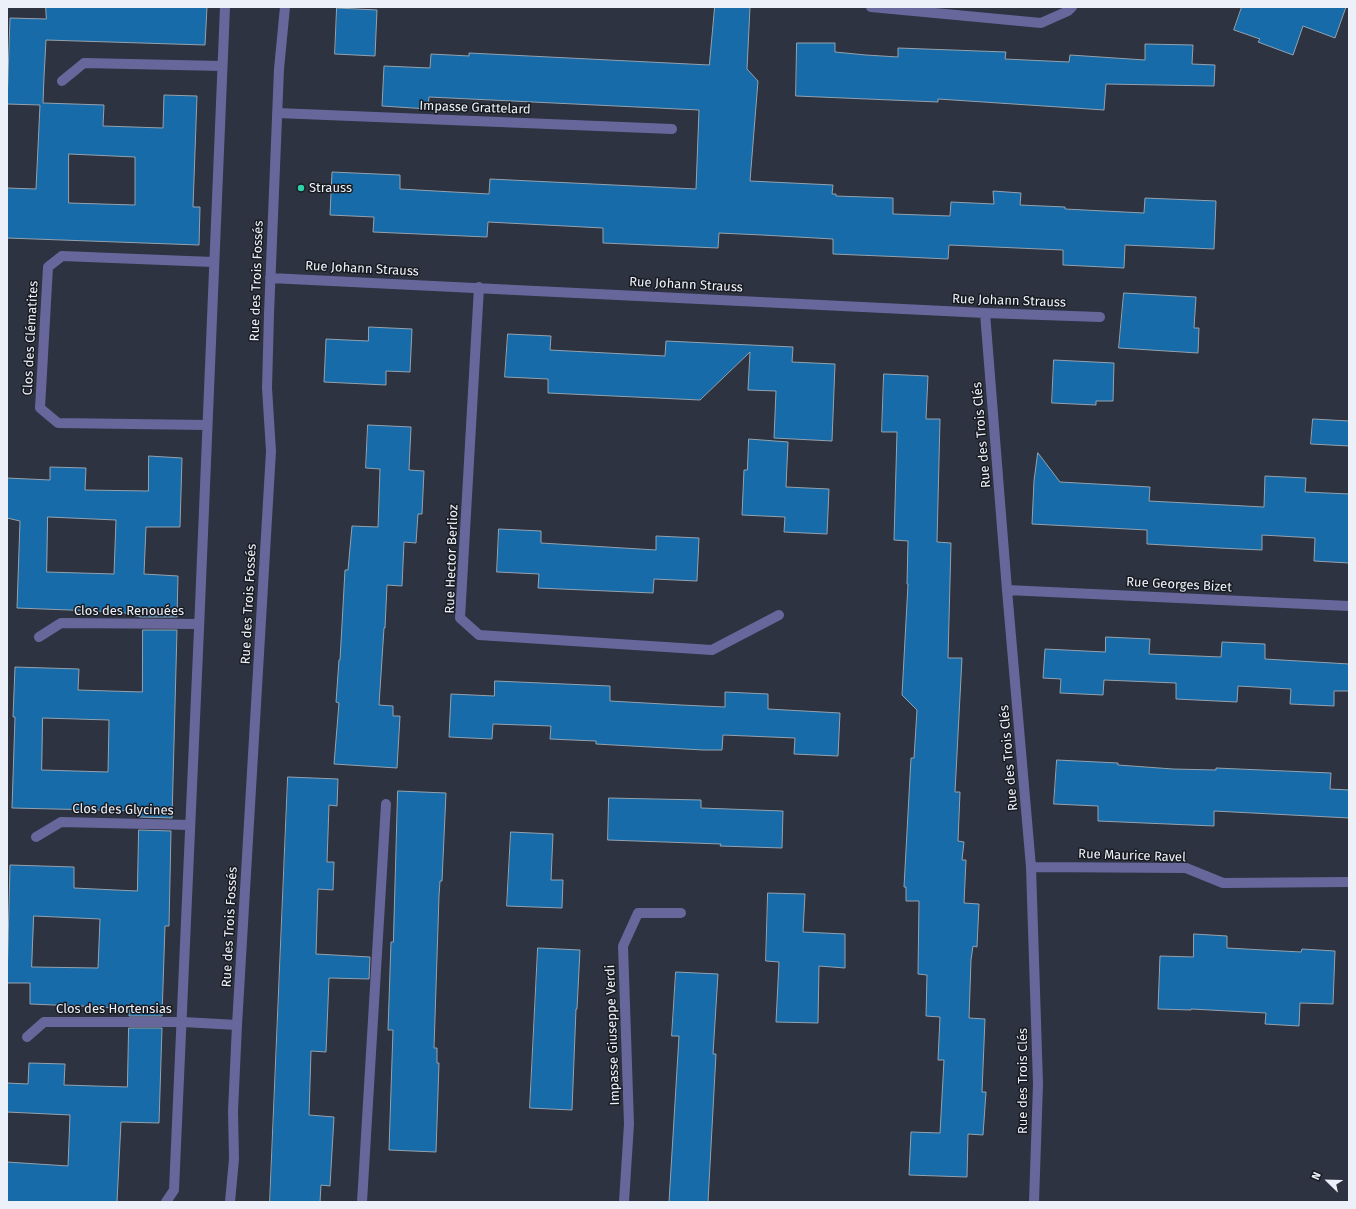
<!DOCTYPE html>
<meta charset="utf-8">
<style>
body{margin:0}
#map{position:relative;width:1356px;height:1209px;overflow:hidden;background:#2d3340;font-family:"Fira Sans",sans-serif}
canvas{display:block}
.frame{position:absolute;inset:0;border:8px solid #ecf0f9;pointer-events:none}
.north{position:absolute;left:1308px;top:1161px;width:40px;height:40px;-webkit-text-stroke:3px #181b21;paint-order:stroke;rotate:293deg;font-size:11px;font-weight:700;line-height:16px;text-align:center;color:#ecf0f9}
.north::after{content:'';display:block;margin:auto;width:14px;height:18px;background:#ecf0f9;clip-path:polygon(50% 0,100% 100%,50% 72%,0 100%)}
</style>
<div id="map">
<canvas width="1356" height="1209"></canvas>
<div class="frame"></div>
<div class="north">N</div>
</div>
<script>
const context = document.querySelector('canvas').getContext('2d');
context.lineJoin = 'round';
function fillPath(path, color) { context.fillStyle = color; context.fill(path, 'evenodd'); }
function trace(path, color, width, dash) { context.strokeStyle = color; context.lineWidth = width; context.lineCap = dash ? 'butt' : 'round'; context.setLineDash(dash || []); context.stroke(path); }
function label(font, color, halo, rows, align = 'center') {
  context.font = font + ' "Fira Sans",sans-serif'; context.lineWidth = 3; context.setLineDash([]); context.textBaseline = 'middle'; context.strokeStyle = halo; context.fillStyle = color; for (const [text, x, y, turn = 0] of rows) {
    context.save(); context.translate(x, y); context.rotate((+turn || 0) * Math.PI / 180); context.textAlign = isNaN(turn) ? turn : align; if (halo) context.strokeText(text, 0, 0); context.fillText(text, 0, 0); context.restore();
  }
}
const building = new Path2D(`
 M46 7H207L205 45 46 40 44 77 43 103 104 105 103 126 163 128 164 95 197 96 193 207H200L199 245 7 238V188L36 189 40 105 7 104 10 18 46 19ZM69 154 135 157V205L69 203Z
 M715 7H750L747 69 758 81 750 181 833 185 832 194H836V196L893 198V214L950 216 951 202 994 204 993 191 1021 193 1020 205 1065 207V209L1144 213 1145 198 1216 201 1214 249 1125 245 1124 268 1063 265V250L949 245 948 259 905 257 833 254V239L762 235 719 233 718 248 603 243V228L488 222 487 237 373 232 374 217 330 215 332 172 400 175V189L489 194 490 179 696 189 699 110 429 97 428 109 382 106 384 66 430 68 431 54 469 56V53L709 65Z
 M1242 7H1346L1335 38 1303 26 1293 55 1258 42 1260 39 1234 30Z
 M337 8 377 10 375 56 335 54Z
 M797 43H835V52L866 55 898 57V48L1006 52 1005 59 1069 62 1070 55 1145 60V44L1193 45 1192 64 1215 65 1214 86 1106 84 1104 110 938 99V102L796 96Z
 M1124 293 1196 297 1194 328H1199L1198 353 1119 348Z
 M369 327 412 329 410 372 386 371V385L324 382 326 339 368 341Z
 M508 334 551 336 550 350 607 353 665 356 666 341 793 347 792 362 835 364 832 441 774 438 776 391 748 390 750 352 700 400 548 393V379L505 377Z
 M1054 360 1114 363 1113 401H1096V405L1052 403Z
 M884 374 928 376 926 419H940L937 542 951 543 948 658H962L955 792H960L958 841 964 842 962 860H966L964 903 979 904 977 947 973 946 971 960 969 1018 985 1019 982 1092H986L983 1135 968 1134 967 1177 909 1175 911 1132 940 1133 944 1060H938L940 1017 926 1016 927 975 918 974 919 901H906V887H904L911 758H914L917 710 902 695 908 584H907L908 541 894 540 897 432H882Z
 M1313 419 1349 421V446L1311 444Z
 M368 425 411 427 409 470 424 471 422 514H418L416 543 404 542 402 586 387 585 385 628H384L379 705 393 706V716H400L397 768 334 764 339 703 336 702 339 660H340L345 570H348L352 526 378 527 380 469 366 468Z
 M749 439 788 442 786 487 829 489 827 534 784 532 785 517 742 515 744 470H747Z
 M1038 453 1060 482 1150 487 1149 501 1264 507 1265 476 1306 478 1305 492 1349 494V563L1314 561 1315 538 1262 535V550L1219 548 1147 544V530L1032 524 1034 481Z
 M149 456 182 458 180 527H146L144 574 178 576 177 617H141L121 612 17 608 20 521 7 518V478L50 480V467L86 468 85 490 148 491ZM48 517 116 520 114 574 47 572Z
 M499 529 541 531V543L656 550V536L699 538 697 581 654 579 653 593 538 588 539 574 497 572Z
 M143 630H177L172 818 139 817V811L12 808 15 717H13L15 667 79 669 78 690 142 692ZM43 718 109 720 108 772 42 770Z
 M1106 637 1150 639 1149 654 1221 657 1222 642 1265 644V659L1349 664V691H1334V706L1290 704 1291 689 1238 686 1237 702 1176 699V683L1104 680 1103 695 1060 693 1061 679 1043 678 1045 649 1105 652Z
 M495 681 610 686V701L681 705 725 707V692L768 694V709L840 713 838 756 794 754 795 738 723 735 722 750H703L596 744V741L550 739 551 726 493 724 492 739 449 737 451 694 494 696Z
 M1057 760 1118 763V765L1173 769 1216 770V768L1331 773 1330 789 1349 790V818L1214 811V826L1098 821V806L1054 804Z
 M288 777 338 779 337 806 329 805 327 862H334L333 890 318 889 316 954 370 957 369 979 329 978 326 1052 311 1051 309 1115 334 1117 330 1186 321 1185 320 1202H270Z
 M398 791 446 793 442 881H440L439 896 434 1048H437V1063H439L436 1152 389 1150 393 1030H388L391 942H393Z
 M609 798 701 800V808L783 811 782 848 720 846 721 844 608 840Z
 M139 830 171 831 169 926H165L162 1016H129V1010L104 1007 30 1004V983H7L10 865 74 867V888L137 891ZM34 916 100 919 98 968 32 967Z
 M511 832 553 834 551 880H563L562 908 507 906Z
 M768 893 805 894 803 932 845 934V968L819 966 818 1023 776 1022 779 962 766 961Z
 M1194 934 1227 936V948L1301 952 1302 949 1335 951 1333 1004 1300 1003 1299 1026 1265 1024 1266 1013 1191 1009V1010L1158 1009 1160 956 1193 957Z
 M538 948 580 950 577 1009H576L572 1110 530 1108Z
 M676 972 718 974 713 1054H716L708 1202H669L679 1036H672Z
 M129 1028H162L159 1123 121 1122 117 1202H7V1162L68 1166 70 1115 7 1112V1083L28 1084 29 1063 65 1064 64 1085 127 1087Z`);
fillPath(building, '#176ba8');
trace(building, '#94a2af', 1);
trace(new Path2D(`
 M362 1202 386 804`), '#68679c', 10);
trace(new Path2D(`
 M871 7 1041 23 1068 11 1072 7
 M62 81 84 63 222 66
 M277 113 672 129
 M270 278 985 313 1100 317
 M479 287 460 618 479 635 712 650 779 615
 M985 313 1007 590 1031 867 1038 1084 1034 1202
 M206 425 58 423 40 408 48 267 62 256 213 262
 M1007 590 1349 606
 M39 637 61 623 198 624
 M36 837 61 822 190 825
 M1031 867 1186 868 1223 883 1349 882
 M27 1037 44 1022H183L237 1025
 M166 1202 174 1190C194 796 207 401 225 7
 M230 1202 234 1159 233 1111 237 1025 271 451 267 388 269 314 279 69 285 7
 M624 1202 629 1124 623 946 638 913H681`), '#68679c', 10);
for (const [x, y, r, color] of [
 [301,188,4,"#2dd4ab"]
]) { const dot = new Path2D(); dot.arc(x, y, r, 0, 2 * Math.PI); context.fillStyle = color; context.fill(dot); trace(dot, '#181b21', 1.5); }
label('13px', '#ecf0f9', '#181b21', [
 ["Impasse Grattelard",475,108,2],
 ["Rue Johann Strauss",362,269,3],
 ["Rue des Trois Fossés",257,281,-88],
 ["Rue Johann Strauss",686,285,3],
 ["Rue Johann Strauss",1009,301,2],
 ["Clos des Clématites",31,338,-87],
 ["Rue des Trois Clés",982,435,-95],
 ["Rue Hector Berlioz",452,559,-88],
 ["Rue Georges Bizet",1179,585,3],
 ["Rue des Trois Fossés",249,604,-87],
 ["Clos des Renouées",129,611],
 ["Rue des Trois Clés",1009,758,-95],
 ["Clos des Glycines",123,810,1],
 ["Rue Maurice Ravel",1132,856,2],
 ["Rue des Trois Fossés",230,927,-87],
 ["Clos des Hortensias",114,1009],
 ["Impasse Giuseppe Verdi",613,1035,-92],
 ["Rue des Trois Clés",1023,1081,-90]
]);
label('13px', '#ecf0f9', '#181b21', [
 ["Strauss",309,188]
], 'left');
</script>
